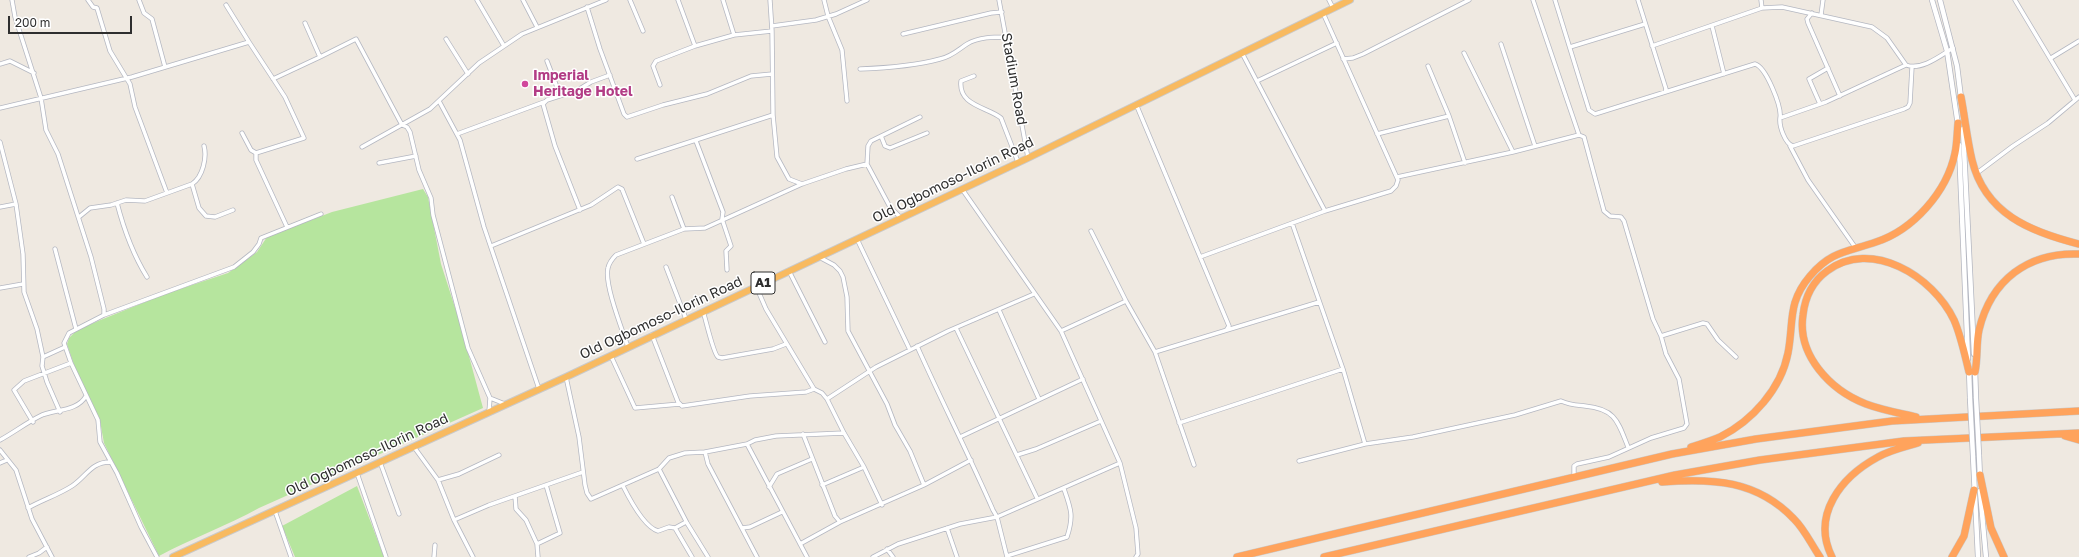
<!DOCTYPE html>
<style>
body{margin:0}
#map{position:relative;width:2079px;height:557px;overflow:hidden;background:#efe9e1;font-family:"Golos Text",sans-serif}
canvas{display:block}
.scale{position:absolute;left:8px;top:16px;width:124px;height:18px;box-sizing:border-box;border:2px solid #2e2e2e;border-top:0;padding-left:5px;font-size:12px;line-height:14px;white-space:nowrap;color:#2e2e2e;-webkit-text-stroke:3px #fff;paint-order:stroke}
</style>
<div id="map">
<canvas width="2079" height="557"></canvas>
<div class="scale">200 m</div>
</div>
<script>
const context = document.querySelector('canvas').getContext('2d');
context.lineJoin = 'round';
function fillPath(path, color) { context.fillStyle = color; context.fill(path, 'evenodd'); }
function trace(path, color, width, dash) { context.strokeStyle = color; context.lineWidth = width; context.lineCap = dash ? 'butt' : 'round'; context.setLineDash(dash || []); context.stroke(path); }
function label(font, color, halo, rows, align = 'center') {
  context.font = font + ' "Golos Text",sans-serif'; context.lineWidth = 3; context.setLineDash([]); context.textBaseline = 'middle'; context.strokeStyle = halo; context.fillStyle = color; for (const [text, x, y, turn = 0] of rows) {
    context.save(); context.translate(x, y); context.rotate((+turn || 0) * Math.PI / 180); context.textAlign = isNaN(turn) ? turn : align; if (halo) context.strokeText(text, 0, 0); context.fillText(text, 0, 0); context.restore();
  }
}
fillPath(new Path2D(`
 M423 189 428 197 441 264 460 323 483 408 259 508C227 526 192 538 159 556L104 443 100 421 74 365 67 344 69 338 76 331 98 321 165 294 228 273 257 252 267 237 332 212Z
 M357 486 384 557H295L282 526Z`), '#b6e59e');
const minor = new Path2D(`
 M12 0 15 17 41 98 46 130 58 154 91 257 104 309V315L69 333 64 343 71 363 98 420 100 442 117 473 141 527 157 557
 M88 0 93 7 97 8 110 51 130 84 135 107 167 193
 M139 0 144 13 152 19 165 67
 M477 0 504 46
 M523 0 537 27
 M630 0 643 31
 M678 0 695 46
 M723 0 734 35
 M770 0 772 31 773 115 777 157 789 179 802 184
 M824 0 828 16 842 50 847 101
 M999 0 1028 158
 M1329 0 1333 8
 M1533 0 1579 135
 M1555 0 1589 110 1595 114 1755 64C1766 67 1782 107 1780 118L1826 102 1906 65C1921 71 1940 56 1953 48
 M1638 0 1666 89 1665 92
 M1761 0 1762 8
 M2015 0 2075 100
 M226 5 249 42
 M587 7 600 49 624 114 627 117 663 105 707 94 751 76 772 74
 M1812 13 1807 19 1808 23 1840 96
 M1821 15 1823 0
 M305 23 320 57 356 39 402 125 407 127 410 132 419 170 431 198 433 215 468 348 490 398 489 412
 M772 26 816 20 836 14 867 0
 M1712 26 1724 74
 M903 34 991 13 1002 12
 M446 39 468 74
 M1501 44 1535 146
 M1652 46 1762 8 1782 7 1872 27 1887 38 1906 65
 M1570 47 1645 24
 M1242 53 1325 211
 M1464 53 1513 152
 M2051 58 2079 41
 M1343 59 1353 58 1363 54 1469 0
 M547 61 560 95
 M0 64 10 61 34 73
 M1428 66 1449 116 1465 163
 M860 69C887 68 914 66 940 59 951 57 958 50 967 44 978 37 994 37 1006 37
 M974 76 961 81C958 106 988 107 1001 118L1018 162
 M273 79 320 57
 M1257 81 1337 43
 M660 85 653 66 656 61 695 46 734 35 772 31
 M439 101 460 140 484 227 539 389
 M1136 104 1229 326 1227 329
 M1820 104 1809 79 1828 68
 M0 108 132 77 249 42 285 97 304 138 256 153 251 150 242 133
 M1780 118C1779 126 1785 144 1793 146L1904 109 1908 107 1910 103 1912 67
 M457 134 544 102
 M1377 134 1449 116
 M881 136 885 146 890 148 927 133
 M696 141 723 212 722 219 731 246 726 251 727 270
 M0 142 16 204 23 254 24 292 37 329 43 357 42 366 47 382 60 412
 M1790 146 1808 180 1855 247
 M362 147 430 109 479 63 522 34 606 0
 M256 153V160L287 227
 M637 159 773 115
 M379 163 416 156
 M1977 173 2013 146 2048 123 2079 97
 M1397 177 1513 152 1579 135 1584 137 1604 211 1610 216 1621 217 1624 221 1653 319 1661 336 1666 354 1679 379 1687 424 1684 428 1651 438 1609 457 1577 464 1574 466V477
 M192 184 199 208 206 216 215 217 233 210
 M962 189 1061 331 1120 463 1136 528 1138 554 1136 557
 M672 197 684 229
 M117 203C124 230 132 253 147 277
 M0 207 16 204
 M580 210 555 146 543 104 547 100 578 90 591 82 610 75
 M79 217 90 208 111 205 126 200 145 201 192 184C203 177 207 157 204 146
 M901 218 890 207 867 164 868 146 871 141 920 117
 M1292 223 1343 369 1365 444
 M1091 231 1126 301 1155 352 1194 465
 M857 239 910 350
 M491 246 591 205 618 187 622 189 644 244
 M55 249 76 329
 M819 257 834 265 840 271 843 277 847 297 848 331 887 404 895 425 910 451 924 485
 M1200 257 1325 211 1391 191 1396 186 1398 180 1323 13
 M666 267 686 319
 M789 271 825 342
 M756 286 766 309 814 389 822 393 827 399 844 433 864 467 882 505
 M0 288 23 284
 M999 310 1039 399
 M703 311C706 320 713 353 718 357L722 358 773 349 786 344
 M104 315 234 267 253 252 259 244 261 238 321 214
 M956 328 1037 498
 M1061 331 1126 301
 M652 335 678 402 682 406 750 396 806 392 814 389
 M1661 336 1703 323 1707 324 1718 340 1736 357
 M917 346C942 402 969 455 993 510L997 517 1007 557
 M628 347C622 329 604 284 608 268 609 263 612 259 616 255L684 229 705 228 802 184 846 169 867 164
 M1155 352 1319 302
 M611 356 635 408 680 404
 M43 357 65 347
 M566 377 579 437 585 485 587 493 591 499 659 469 669 458 685 453 705 452 747 444 755 440 776 436 844 433
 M490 398 505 404
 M827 399 876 367 948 331 1034 294
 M33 422 14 390 24 381 71 363
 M1179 423 1343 369
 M803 434 835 516 840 522 924 485 971 460
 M960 437 1083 379
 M0 440C13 433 26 423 40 416 54 409 77 412 86 396
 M747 444 807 557
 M414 447 438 480 454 520 473 557
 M0 450 16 470 32 519 52 557
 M705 452 708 464 757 557
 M1017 455 1036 449 1101 421
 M1299 461 1365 444 1413 437 1515 415 1561 401C1570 405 1576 405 1585 406 1616 409 1618 422 1628 447
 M380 462 399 514
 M0 463 7 460
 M659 469 687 523 708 557
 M357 473 386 557
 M438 480 459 474 499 455
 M822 485 864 467
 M623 486C629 498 644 527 658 531L669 527 675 528 692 557
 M769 487 777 474 812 459
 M515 496 516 509 526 520 537 544
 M28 508C42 500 58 495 72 486 86 477 91 462 110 462
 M275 511 291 557
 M454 520 489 505 583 472
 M675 528 686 522
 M742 528 750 527 782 512
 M947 528 957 557
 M800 544 840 522
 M887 549 893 557
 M1007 556 1067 537C1074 516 1071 509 1064 489
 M29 557 39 553 47 547
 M434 557 435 545
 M538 557 537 544 560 533 546 485
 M873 557 898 544 960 524 997 517 1120 463`);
const tertiary = new Path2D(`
 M1932 0 1947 51 1958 125
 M1940 0 1957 66 1961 98
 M1963 129 1974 354
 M1959 145 1968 359
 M1975 369 1976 398
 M1969 370 1970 398
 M1979 455 1980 478
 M1973 456 1978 557
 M1980 491 1986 557`);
const trunk = new Path2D(`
 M173 557 566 377 1028 158 1350 0`);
const motorway = new Path2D(`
 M1961 97C1965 118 1967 139 1972 160 1985 214 2031 232 2079 244
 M1975 372C1978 358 1976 344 1979 330 1991 280 2028 252 2079 254
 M1916 417C1899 413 1882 410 1866 404 1830 390 1797 355 1803 315 1805 297 1812 282 1827 271 1871 238 1933 276 1954 320 1961 336 1965 356 1969 372
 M2065 436 2079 440
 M1691 447C1700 444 1711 441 1720 437 1752 421 1781 389 1788 353 1794 322 1787 303 1810 276 1831 251 1847 252 1876 242 1913 230 1947 192 1955 153 1957 144 1957 133 1958 123
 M1980 475 1991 528 2004 557
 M1662 482C1712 478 1757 480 1794 519 1805 530 1811 544 1820 557
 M1237 557 1672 454 1756 439 1892 421 2079 411
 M1324 557 1675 475 1760 460 1904 441 2079 433
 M1832 557C1811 515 1841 477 1878 457 1890 450 1904 447 1918 443
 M1952 557 1964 536 1974 490`);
trace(minor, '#b4b7c1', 5);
trace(tertiary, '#b4b7c1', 6);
trace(trunk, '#c9c9c9', 8);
trace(motorway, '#c9c9c9', 8);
trace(minor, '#fff', 3.5);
trace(tertiary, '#fff', 4.5);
trace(trunk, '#f8ba60', 6);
trace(motorway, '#ffa35c', 7);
const tertiaryBridge = new Path2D(`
 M1970 398 1973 456
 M1976 398 1979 455`);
trace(tertiaryBridge, '#b4b7c1', 6, []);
trace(tertiaryBridge, '#fff', 4.5);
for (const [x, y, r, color] of [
 [525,84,4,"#d1479c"]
]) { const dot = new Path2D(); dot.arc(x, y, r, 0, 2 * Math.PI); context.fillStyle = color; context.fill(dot); trace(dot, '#fff', 1.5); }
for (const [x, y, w] of [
 [763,283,24]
]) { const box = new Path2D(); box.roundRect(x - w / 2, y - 11, w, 22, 3); context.fillStyle = '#fff'; context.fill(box); trace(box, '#2e2e2e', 1); }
label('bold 13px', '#2e2e2e', null, [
 ["A1",763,283]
]);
label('bold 14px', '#b23c85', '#fff', [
 ["Imperial",533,76],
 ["Heritage Hotel",533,92]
], 'left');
label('14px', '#2e2e2e', '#fff', [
 ["Stadium Road",1014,79,80],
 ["Old Ogbomoso-Ilorin Road",953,180,-26],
 ["Old Ogbomoso-Ilorin Road",661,318,-25],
 ["Old Ogbomoso-Ilorin Road",367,455,-25]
]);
</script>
